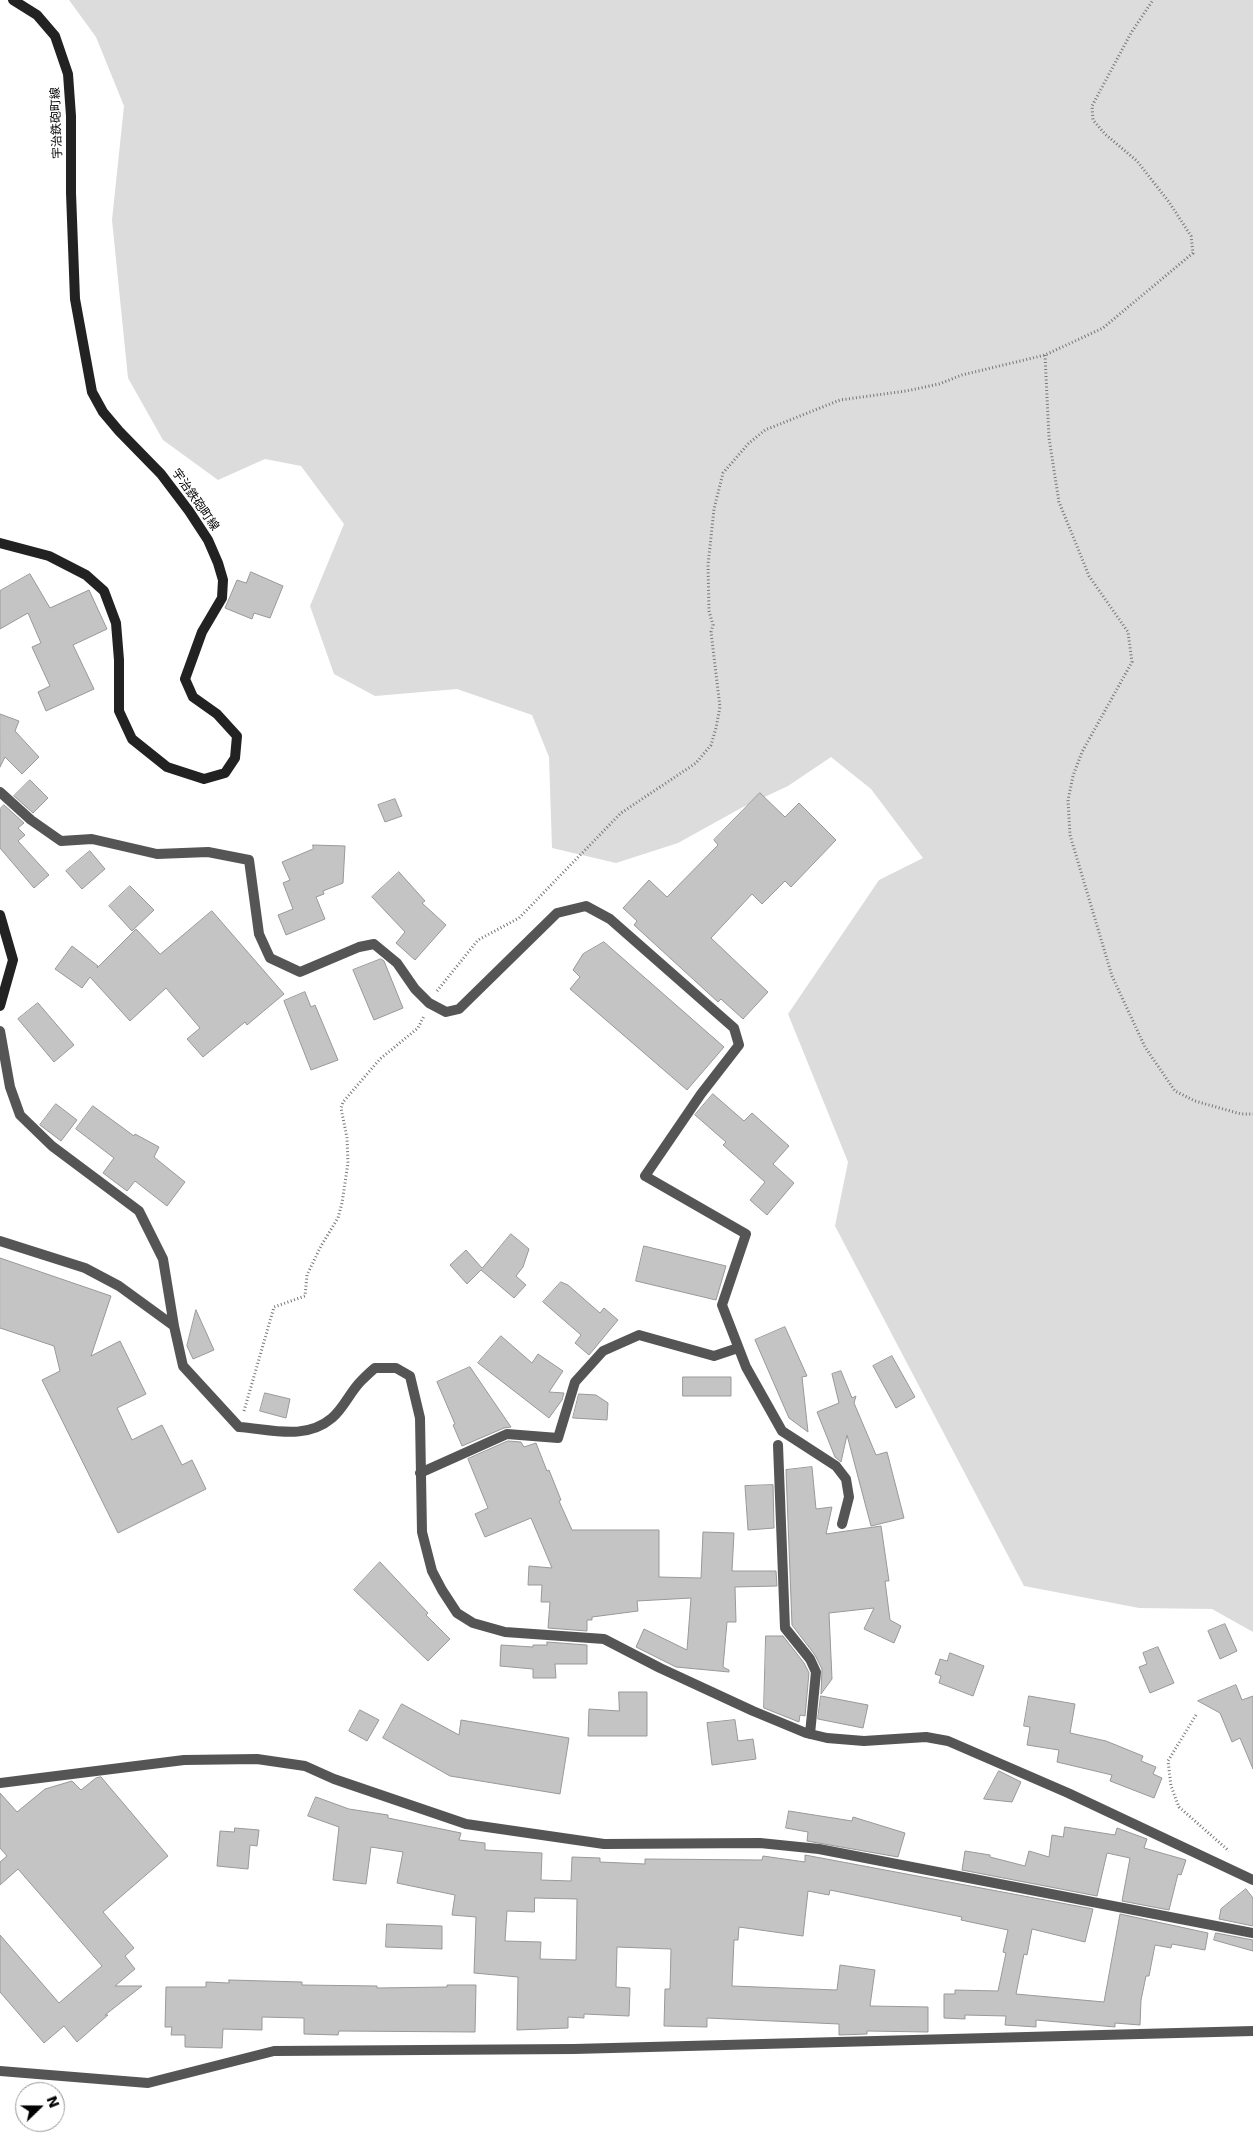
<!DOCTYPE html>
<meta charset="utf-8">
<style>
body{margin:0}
#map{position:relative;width:1253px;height:2147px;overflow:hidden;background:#fff;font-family:"DejaVu Sans",sans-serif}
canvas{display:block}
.north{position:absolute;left:15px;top:2082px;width:50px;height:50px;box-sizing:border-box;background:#fff;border:1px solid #999;border-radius:50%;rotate:68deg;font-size:14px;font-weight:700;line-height:20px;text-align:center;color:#000}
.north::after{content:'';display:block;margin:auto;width:18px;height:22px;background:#000;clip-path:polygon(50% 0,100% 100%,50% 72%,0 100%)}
</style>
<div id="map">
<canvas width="1253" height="2147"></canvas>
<div class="north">N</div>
</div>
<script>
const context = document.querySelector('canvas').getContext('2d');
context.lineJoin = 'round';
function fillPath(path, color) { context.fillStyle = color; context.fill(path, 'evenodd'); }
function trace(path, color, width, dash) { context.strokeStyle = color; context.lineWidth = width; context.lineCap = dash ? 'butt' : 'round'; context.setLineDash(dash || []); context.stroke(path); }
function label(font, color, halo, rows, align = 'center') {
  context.font = font + ' "DejaVu Sans","Noto Sans JP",sans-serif'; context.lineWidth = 4; context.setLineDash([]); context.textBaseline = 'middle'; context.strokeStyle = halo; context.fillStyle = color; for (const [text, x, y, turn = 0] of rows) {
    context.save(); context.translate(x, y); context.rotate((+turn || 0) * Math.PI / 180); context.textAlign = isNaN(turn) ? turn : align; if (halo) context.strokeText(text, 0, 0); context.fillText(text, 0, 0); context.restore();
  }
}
fillPath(new Path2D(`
 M69 0H1253V1632L1212 1609 1139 1608 1024 1586 835 1226 848 1162 788 1014 879 880 923 858 871 789 831 757 788 786 743 807 678 843 616 863 552 848 549 757 532 715 457 689 375 696 334 674 310 606 344 524 301 466 265 459 218 480 163 440 128 378 112 220 124 106 96 37Z`), '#dcdcdc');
const building = new Path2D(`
 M251 572 283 586 270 618 254 613 252 619 225 608 237 580 246 583Z
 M30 574 50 608 89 590 107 629 73 645 94 689 46 711 38 692 50 686 32 647 41 643 28 613 0 629V591Z
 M0 714 19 721 15 731 39 757 22 774 5 757 0 767Z
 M30 780 48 798 33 813 14 796Z
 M760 793 785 817 799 803 836 840 791 887 785 881 762 904 752 894 711 938 768 992 743 1019 721 999 718 1002 634 925 637 921 623 908 649 880 667 897 718 845 714 840Z
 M395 799 402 816 385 822 378 805Z
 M4 805 24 823 18 828 25 835 18 841 49 875 34 888 0 848V809Z
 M313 845 345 846 343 883 323 891 324 894 316 897 325 919 286 935 278 915 293 909 283 883 290 880 282 862 313 849Z
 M90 851 105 869 82 889 66 871Z
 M399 872 425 901 422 903 446 925 415 960 396 943 405 932 372 897Z
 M130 886 154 910 132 931 109 906Z
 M212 911 284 994 247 1025 245 1022 203 1057 187 1039 200 1028 166 988 130 1021 90 977 82 988 55 969 72 946 98 966 97 968 136 929 160 954Z
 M604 942 724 1047 687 1090 570 989 580 977 573 970 583 954Z
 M381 959 384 961 403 1008 374 1020 353 970Z
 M305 992 311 1007 315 1005 338 1060 311 1070 284 1001Z
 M38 1003 74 1045 54 1062 18 1019Z
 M713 1094 744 1121 752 1113 789 1146 773 1164 794 1183 767 1215 750 1200 765 1182 723 1145 726 1142 695 1115Z
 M56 1104 77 1120 61 1141 40 1125Z
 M93 1106 134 1136 135 1134 159 1147 154 1157 185 1182 167 1206 135 1181 127 1191 103 1173 114 1158 76 1129Z
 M511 1234 529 1249 523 1267 516 1276 526 1285 514 1298 481 1270 467 1284 450 1265 466 1250 482 1268Z
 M644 1246 726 1266 716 1300 636 1281Z
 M0 1258 111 1296 91 1356 120 1341 146 1394 117 1408 132 1440 162 1425 182 1465 192 1460 206 1489 118 1533 42 1380 60 1371 54 1346 0 1328Z
 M561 1282 568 1285 600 1313 604 1308 618 1320 589 1355 575 1343 581 1335 543 1302Z
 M196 1310 214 1350 193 1359 187 1346Z
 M785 1327 807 1376 802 1377 808 1432 789 1418 755 1340Z
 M501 1336 532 1363 538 1354 563 1371 549 1392 564 1393 562 1400 549 1418 478 1363Z
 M892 1356 915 1397 896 1408 873 1366Z
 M470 1367 511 1427 504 1428 462 1446 453 1425 455 1424 437 1382Z
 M841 1371 852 1398 856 1396 854 1403 876 1455 887 1452 904 1518 871 1526 847 1435 841 1462 835 1457 817 1412 839 1403 832 1374Z
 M683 1377H731V1396H683Z
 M265 1393 290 1399 286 1418 260 1411Z
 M579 1394 596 1395 608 1403 607 1420 573 1418Z
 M508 1441 521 1442 524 1447 536 1443 547 1471 549 1470 561 1500 559 1501 572 1530H659V1577L701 1578 703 1532 734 1533 732 1571H776L777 1586 735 1587 736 1622H727L723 1667 729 1670V1672L676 1667 636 1647 644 1629 687 1650 691 1598 637 1601 638 1611 592 1617V1620H587V1631L548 1628 550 1602H541L542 1585H528L529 1566 552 1568 531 1518 485 1537 475 1514 488 1508 468 1459Z
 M812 1467 816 1509 832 1507 826 1534 881 1526 889 1581H885L890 1620 901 1626 894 1643 864 1629 874 1608 829 1613 832 1679 821 1694 822 1669 815 1655 792 1625 786 1470Z
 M773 1485 774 1528 748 1530 745 1486Z
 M380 1562 428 1613 426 1615 450 1639 428 1661 354 1590Z
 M1225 1624 1237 1651 1220 1659 1208 1631Z
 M766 1636H783L804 1663 809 1673 805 1716 800 1715 799 1722 764 1708Z
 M547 1642 587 1645V1664H555L556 1678H533V1669L500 1666 501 1645 533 1647V1645H547Z
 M1158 1647 1174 1683 1150 1693 1139 1667 1147 1664 1143 1653Z
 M950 1653 984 1666 973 1696 939 1683 941 1676 935 1674 940 1659 947 1661Z
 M1236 1685 1242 1700 1253 1696V1769L1240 1738 1232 1742 1220 1713 1198 1701Z
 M619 1692H647V1736H588L589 1709 619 1711Z
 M821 1696 868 1705 863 1728 818 1719Z
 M1029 1696 1075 1704 1070 1733 1106 1741 1143 1756 1141 1761 1156 1767 1153 1774 1162 1778 1154 1798 1110 1781 1112 1775 1057 1762 1059 1750 1027 1745 1030 1727 1024 1726Z
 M402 1704 459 1735 461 1720 569 1738 560 1794 450 1776 383 1738Z
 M360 1710 379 1720 367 1741 349 1731Z
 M735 1720 738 1741 753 1739 756 1759 712 1765 707 1723Z
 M999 1771 1021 1782 1012 1802 984 1799Z
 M101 1777 168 1856 103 1912 134 1948 125 1956 135 1969 115 1986H142L105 2015H108L77 2042 64 2026 44 2043 0 1992V1935L59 2003 102 1966 18 1869 0 1885V1862L7 1856 0 1848V1793L17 1812 45 1789 72 1781 81 1790 96 1778Z
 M316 1797 349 1809 388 1815V1818L461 1833 459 1840 485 1843V1850L542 1853 541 1880 571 1881 572 1857 600 1858V1862L645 1864V1859L762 1860 763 1856 805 1862V1855L1093 1909 1085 1942 1032 1929 1027 1955 1024 1954 1016 1994 1104 2002 1120 1914 1208 1933 1205 1950 1172 1944 1171 1948 1155 1945 1149 1976H1146L1141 2000 1140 2025 1115 2023V2027L1036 2020V2027L1005 2025 1006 2016 965 2015V2019L944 2018V1994H955V1990L998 1991 1006 1953 1003 1952 1008 1930 961 1920 962 1917 830 1890 829 1895 808 1891 803 1936 739 1927 738 1940H734L732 1986 837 1990 840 1965 875 1970 870 2006 928 2007V2032L867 2031V2034L839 2035V2024L707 2018V2027L664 2026 665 1989H670L671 1949 617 1947 616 1987 630 1988 629 2016 584 2014V2018L568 2017V2028L517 2030 518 1977 474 1973 476 1917 452 1915 455 1895 397 1883 403 1852 371 1847 366 1884 333 1880 339 1827 308 1816ZM535 1898 577 1899 576 1960 540 1959 541 1942 505 1941 507 1911 534 1912Z
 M789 1811 852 1821 853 1817 905 1833 898 1857 807 1841 808 1832 786 1828Z
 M1065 1827 1115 1835 1117 1828 1147 1839 1144 1848 1186 1860 1181 1875 1178 1874 1169 1910 1122 1901 1130 1858 1107 1853 1097 1896 962 1870 965 1851 990 1855V1857L1025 1866 1029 1851 1049 1857 1052 1835 1063 1837Z
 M235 1828 259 1830 257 1846 250 1845 248 1869 217 1866 220 1831 234 1832Z
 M1246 1889 1253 1898V1926L1219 1919 1221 1909Z
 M387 1924 442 1926V1949L386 1947Z
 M1216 1933 1253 1940V1951L1214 1940Z
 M229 1980 302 1982V1985L377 1986V1988L447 1987V1985H476L475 2032 339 2031 338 2035 304 2034V2018L262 2017V2030L223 2029 222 2048 185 2047V2035H171L172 2027H165L166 1987H206V1982L229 1983Z`);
fillPath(building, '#c4c4c4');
trace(building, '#999', 1);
trace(new Path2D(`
 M1045 355 1049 438 1059 502 1089 576 1128 632 1132 662 1082 752 1073 776 1068 800 1070 835 1112 976 1145 1047 1175 1091 1195 1101 1241 1114H1253
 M437 991 478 940 519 918 621 813 696 763 711 745 716 728 720 707 711 632 713 625 709 611 708 565 714 509 723 473 748 444 765 430 840 400 906 391 939 384 962 375 1045 355 1103 328 1193 253 1191 236 1169 202 1137 161 1105 134 1093 120 1092 106 1131 33 1153 0
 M244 1411 274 1307 305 1296 307 1275 321 1246 338 1218 342 1203 348 1163 347 1138 341 1108 343 1102 380 1059 418 1028 424 1016
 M1196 1715 1168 1761 1171 1786 1179 1807 1229 1851`), '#777', 3, [1, 2.5]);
trace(new Path2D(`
 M0 792 31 820 61 841 92 839 157 854 208 852 249 860 259 934 270 958 300 972 359 947 374 944 397 963 415 989 429 1003 446 1012 459 1009 557 913 586 906 610 919 734 1028 739 1045 701 1094 645 1176 746 1234 722 1305 746 1367 782 1431 836 1466 846 1479 849 1497 842 1524
 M0 1031 10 1087 20 1115 52 1146 139 1211 163 1259 174 1326 183 1366 239 1427C270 1429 305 1441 332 1418 344 1408 350 1392 361 1381 365 1377 370 1372 375 1368H396L410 1376 420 1418 422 1532 432 1571 442 1590 457 1613 473 1623 505 1632 604 1639 660 1668 753 1711 806 1733 827 1738 864 1741 926 1737 948 1741 1068 1793 1253 1880
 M0 1241 85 1268 119 1286 174 1326
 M778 1445 785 1628 810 1659 816 1672 810 1734
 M420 1473 507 1434 558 1438 575 1382 603 1351 639 1335 714 1356 738 1348
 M0 1783 184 1760 257 1759 305 1766 334 1779 466 1824 604 1844 760 1843 819 1849 1253 1933
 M0 2071 148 2083 274 2051 574 2049 1253 2031`), '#555', 10);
trace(new Path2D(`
 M0 543 49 556 86 575 104 591 116 623 119 660V711L132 739 167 767 204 779 225 773 235 758 237 736 217 714 193 697 185 679 202 632 222 598 223 580 218 563 208 540 189 511 161 474 119 431 103 412 92 392 75 299 71 193V116L68 74 55 36 37 15 13 0
 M0 915 13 960 0 1006`), '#222', 10);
label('12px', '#000', '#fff', [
 ["宇治鉄砲町線",57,123,-92],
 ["宇治鉄砲町線",195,500,55]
]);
</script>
